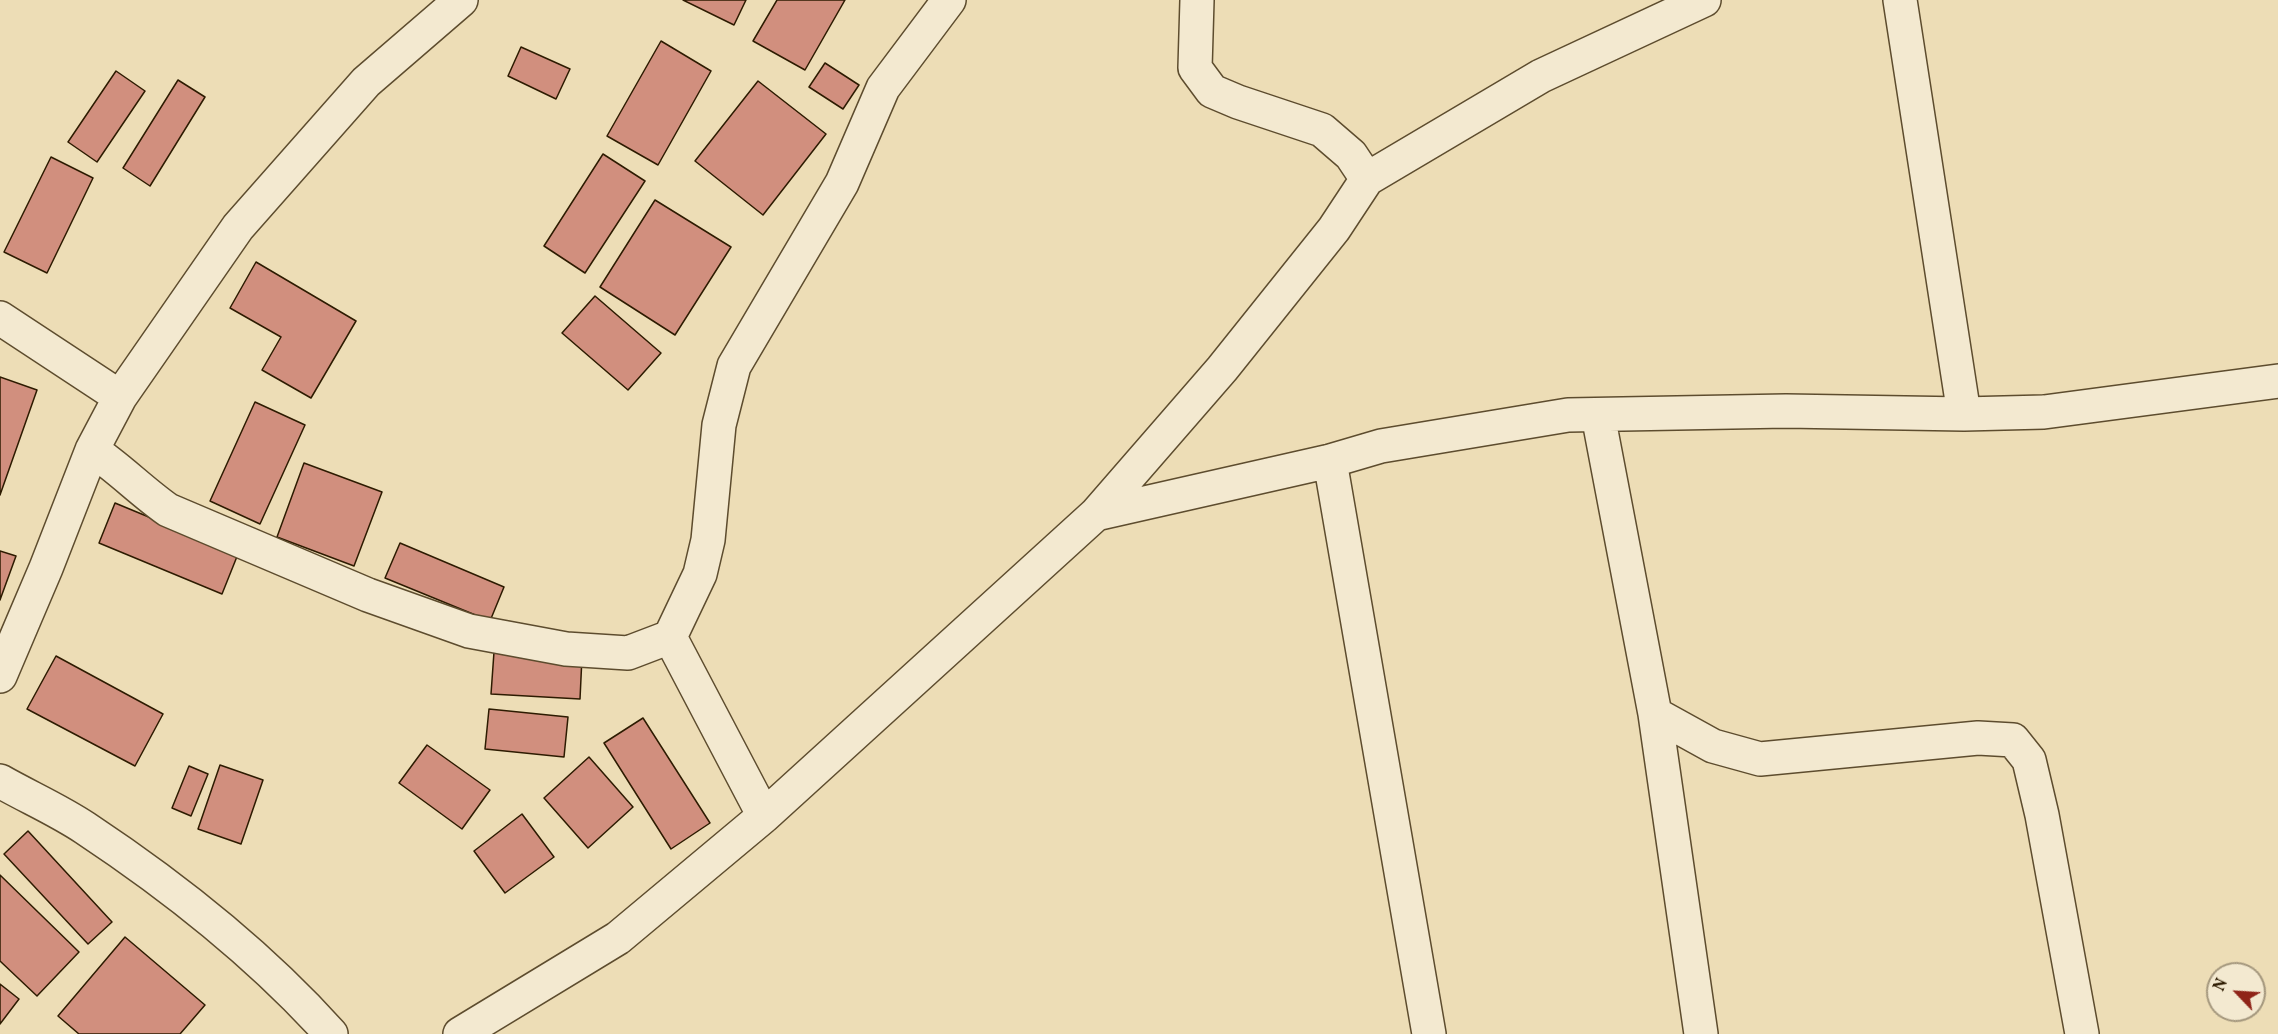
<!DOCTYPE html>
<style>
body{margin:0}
#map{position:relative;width:2278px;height:1034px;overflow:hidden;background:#edddb6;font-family:Vollkorn,serif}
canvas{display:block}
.north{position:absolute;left:2206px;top:962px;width:60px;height:60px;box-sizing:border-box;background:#f3e9d0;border:2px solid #a4977d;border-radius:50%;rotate:295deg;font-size:16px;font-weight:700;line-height:24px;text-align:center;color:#2d1b01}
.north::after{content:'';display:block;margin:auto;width:21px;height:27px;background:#8f2418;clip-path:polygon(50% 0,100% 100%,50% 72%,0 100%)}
</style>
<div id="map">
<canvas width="2278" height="1034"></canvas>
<div class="north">N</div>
</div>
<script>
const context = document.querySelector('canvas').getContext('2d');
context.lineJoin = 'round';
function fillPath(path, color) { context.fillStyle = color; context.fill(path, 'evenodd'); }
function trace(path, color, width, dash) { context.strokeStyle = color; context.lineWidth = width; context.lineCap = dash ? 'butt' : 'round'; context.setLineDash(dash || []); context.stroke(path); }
const building = new Path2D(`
 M683 0H746L734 25Z
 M777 0H845L805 70 753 41Z
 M661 41 711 71 658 165 607 136Z
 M521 47 570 69 556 99 508 76Z
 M825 63 859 85 843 109 809 87Z
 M116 71 145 91 97 162 68 142Z
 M178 80 205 97 150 186 123 168Z
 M758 81 826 134 763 215 695 161Z
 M603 154 645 181 585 273 544 246Z
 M51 157 93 178 47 273 4 252Z
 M655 200 731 247 675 335 600 287Z
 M256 262 356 321 311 398 262 370 281 337 230 308Z
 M595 296 661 353 628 390 562 333Z
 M0 377 37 390 0 495Z
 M255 402 305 425 260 524 210 501Z
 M304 463 382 492 354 566 277 537Z
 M115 503 238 554 222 594 99 543Z
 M400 543 504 587 490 621 385 578Z
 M0 551 16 556 0 600Z
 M494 652 582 657 580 699 491 694Z
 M56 656 163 714 135 766 27 709Z
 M489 709 568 717 564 757 485 749Z
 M643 718 710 823 671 849 604 743Z
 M427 745 490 790 462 829 399 783Z
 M589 757 633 807 588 848 544 798Z
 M220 765 263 780 241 844 198 829Z
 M189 766 208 774 191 816 172 808Z
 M522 814 554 857 505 893 474 851Z
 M28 831 112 922 88 944 4 854Z
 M0 875 79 952 37 996 0 961Z
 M125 937 205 1005 180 1034H79L58 1016Z
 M0 984 19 999 0 1024Z`);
fillPath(building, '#d18f7e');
trace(building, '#2d1b01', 1.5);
const street = new Path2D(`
 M1197 0 1195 68 1212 91 1238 102 1322 130 1351 155 1367 179
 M1900 0 1964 414
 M0 318 120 397
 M1598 415 1655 714 1713 746 1760 759 1978 738 2013 740 2029 760 2042 815 2082 1034
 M92 450C119 468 141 491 168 510L368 595 469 631 566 649 628 653 670 637 700 574 708 540 719 425 734 366 842 183 883 88 949 0
 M1330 461 1429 1034
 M1096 514 1330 461 1381 446 1568 415 1786 411 1964 414 2044 412 2278 381
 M670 637 764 816
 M0 676 46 568 92 450 120 397 238 227 366 82 461 0
 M1655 714 1701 1034
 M0 781C28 797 58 810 85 828 174 887 259 954 331 1034
 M460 1034 618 938 764 816 1096 514 1222 369 1334 229 1367 179 1541 76 1704 0`);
trace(street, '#5d4c2e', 36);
trace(street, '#f3e9d0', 33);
</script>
